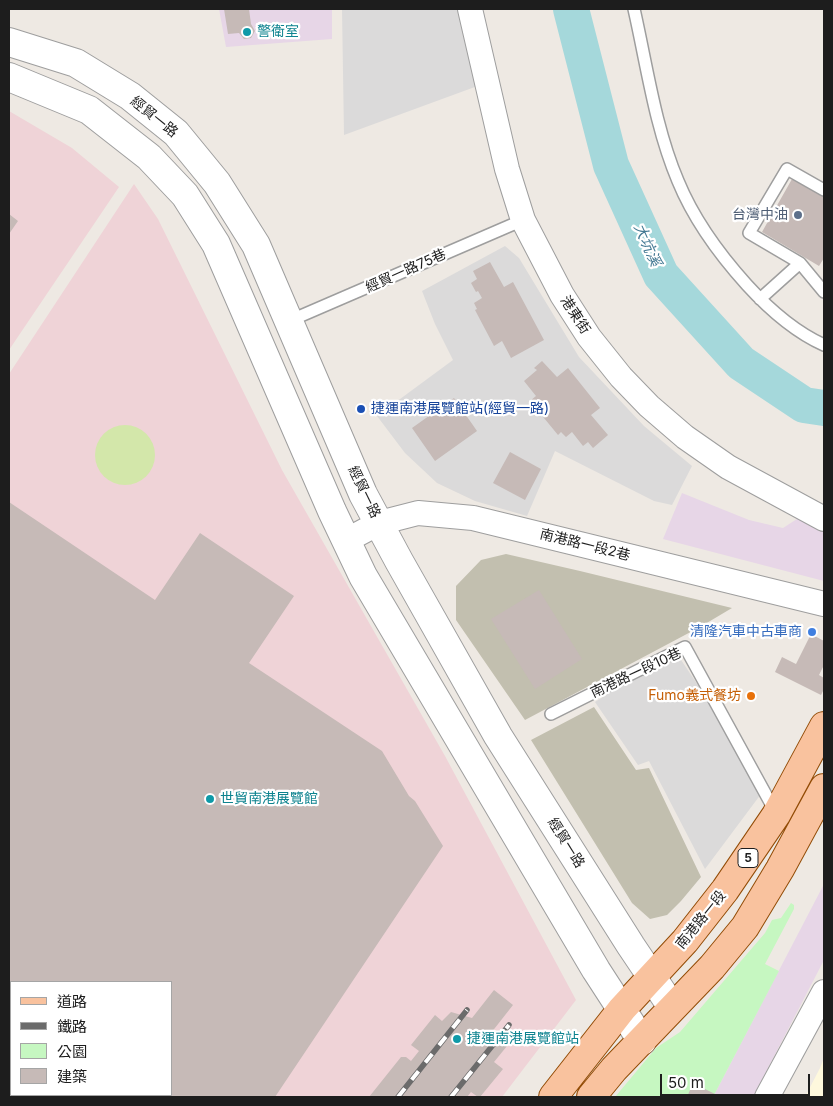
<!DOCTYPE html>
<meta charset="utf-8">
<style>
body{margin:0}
#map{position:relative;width:833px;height:1106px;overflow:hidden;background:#eee9e3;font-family:Inter,"Noto Sans TC",sans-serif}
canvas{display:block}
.frame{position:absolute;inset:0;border:10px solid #1d1d1d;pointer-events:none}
.legend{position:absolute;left:10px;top:981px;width:162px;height:115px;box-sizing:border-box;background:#fff;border:1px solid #a5a5a5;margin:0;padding:6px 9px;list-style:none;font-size:15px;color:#1d1d1d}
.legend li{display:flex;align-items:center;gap:10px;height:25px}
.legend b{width:25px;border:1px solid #a5a5a5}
.scale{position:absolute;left:660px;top:1074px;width:150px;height:22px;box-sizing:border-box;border:2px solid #1d1d1d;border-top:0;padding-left:6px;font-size:15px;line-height:18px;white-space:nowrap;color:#1d1d1d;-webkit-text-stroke:4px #fff;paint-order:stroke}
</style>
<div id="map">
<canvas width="833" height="1106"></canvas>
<div class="frame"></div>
<ul class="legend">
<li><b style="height:6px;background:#f9c29e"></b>道路</li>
<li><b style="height:6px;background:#6b6b6b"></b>鐵路</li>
<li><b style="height:14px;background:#c6f7c1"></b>公園</li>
<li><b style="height:14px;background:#c6bab7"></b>建築</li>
</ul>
<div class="scale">50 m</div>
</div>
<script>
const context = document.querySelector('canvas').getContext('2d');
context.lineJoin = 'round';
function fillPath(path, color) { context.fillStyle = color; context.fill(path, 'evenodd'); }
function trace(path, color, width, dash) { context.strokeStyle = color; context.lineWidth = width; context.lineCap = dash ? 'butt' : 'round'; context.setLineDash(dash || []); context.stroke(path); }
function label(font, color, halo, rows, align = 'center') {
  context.font = font + ' Inter,"Noto Sans TC",sans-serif'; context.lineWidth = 4.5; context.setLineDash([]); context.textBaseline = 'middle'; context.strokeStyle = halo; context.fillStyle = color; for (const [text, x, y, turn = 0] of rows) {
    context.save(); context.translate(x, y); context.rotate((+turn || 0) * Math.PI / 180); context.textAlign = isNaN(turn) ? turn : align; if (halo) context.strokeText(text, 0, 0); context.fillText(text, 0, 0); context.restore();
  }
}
fillPath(new Path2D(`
 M342 9H459L483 84 344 135Z
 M505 246 519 258 579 357 644 426 692 466 672 505 654 501 555 451 527 516 475 501 437 483 405 453 377 416 453 360 435 324 422 291Z
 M675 651 722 721 761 794 705 869 649 761 638 765 595 702Z`), '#dbdada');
fillPath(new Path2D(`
 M9 111 72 148 119 187 9 350Z
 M134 184 158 219 282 470 445 756 576 1000 502 1097H9V374ZM11 982H171V1095H11Z`), '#efd3d7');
fillPath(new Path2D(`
 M219 9H332V39L226 47Z
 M682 493 749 520 783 528 800 517 824 531V581L663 539Z
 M824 884V960L753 1097H713Z`), '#e7d6e7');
fillPath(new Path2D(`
 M824 1058V1097H805L820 1068Z`), '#fef8dd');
fillPath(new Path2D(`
 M506 554 580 571 732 608 700 627 525 720 456 620V586L481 560Z
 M594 707 636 770 649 768 701 877 681 901 667 915 650 919 632 903 531 740Z`), '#c2bfaf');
fillPath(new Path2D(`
 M95 455a30 30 0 1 1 60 0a30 30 0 1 1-60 0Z`), '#d3e7aa');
fillPath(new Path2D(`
 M791 903 794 905V909L765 964 779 971 713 1097H615L656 1048 680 1032 765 933 772 920 781 918Z`), '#c6f7c1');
trace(new Path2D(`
 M571 9 611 165 661 275 741 363 804 405 824 408`), '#a5d8db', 36);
fillPath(new Path2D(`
 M224 9H249L251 24 255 31 251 38 244 39 239 33 228 34Z
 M792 179 824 197V258L819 266 762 232Z
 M9 214 18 221 9 234Z
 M490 262 504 287 513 282 544 340 511 358 502 341 494 346 475 310 477 309 474 303 482 298 478 291 476 292 471 283 477 279 473 271Z
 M542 361 557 377 568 368 600 408 591 415 608 435 593 448 588 442 583 446 572 432 566 437 561 432 558 435 530 401 536 396 524 381 537 370 534 368Z
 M454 398 477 431 435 461 412 428Z
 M510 452 541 469 525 500 493 483Z
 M9 502 155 600 200 533 294 596 249 663 382 751 409 796 415 801 443 846 275 1097H9ZM11 982H171V1095H11Z
 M539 590 582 659 535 689 491 619Z
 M811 634 824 641V665L819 675 824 678V689L821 695 775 672 782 657 796 664Z
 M494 990 513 1005 491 1033 507 1046 494 1062 503 1069 480 1097H478L471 1092 467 1097H369L401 1057H406L411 1061 419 1051 411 1045 435 1015 442 1021 451 1012 472 1018Z
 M693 1083 715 1094 713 1097H687Z`), '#c6bab7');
const service = new Path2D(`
 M634 9C647 66 655 127 678 181 694 220 719 254 747 285 768 308 795 332 824 345
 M824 190 787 169 749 233 800 263 824 292
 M760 299 800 263
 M289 321 523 220
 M551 714 685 647 776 813`);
const minor = new Path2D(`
 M470 9 507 169 523 220 562 295 589 337 621 377 649 406 685 437 728 467 824 519
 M347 540 379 523 418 513 473 518 824 604
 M767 1097 824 992`);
const tertiary = new Path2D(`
 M9 42 76 63 130 96 176 133 217 183 256 245 363 494 399 561 498 736 631 946 672 1007
 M9 77 89 110 149 157 185 195 216 244 332 511 363 576 596 970 642 1041`);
const primary = new Path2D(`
 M553 1097 622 1009 685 941 725 890 776 815 824 726
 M591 1097 614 1069 712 967 745 927 780 869 824 788`);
trace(service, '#9e9e9e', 14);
trace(minor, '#9e9e9e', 26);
trace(tertiary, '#9e9e9e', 30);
trace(primary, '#924b05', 30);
trace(service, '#fff', 11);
trace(minor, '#fff', 24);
trace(tertiary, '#fff', 28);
trace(primary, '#f9c29e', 28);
const rail = new Path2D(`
 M398 1097 467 1010
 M451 1097 509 1025`);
trace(rail, '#6b6b6b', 5.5);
trace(rail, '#fff', 4, [11]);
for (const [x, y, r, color] of [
 [247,32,5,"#0f9aa8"],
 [798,215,5,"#5c6f8a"],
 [361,409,5,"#1a4fb4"],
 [812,632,5,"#3f7fe0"],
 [751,696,5,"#e8710a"],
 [210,799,5,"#0f9aa8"],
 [457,1039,5,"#0f9aa8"]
]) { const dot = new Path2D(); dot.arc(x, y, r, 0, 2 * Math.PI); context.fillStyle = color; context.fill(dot); trace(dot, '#fff', 2); }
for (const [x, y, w] of [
 [748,858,20]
]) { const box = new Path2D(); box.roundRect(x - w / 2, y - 9.5, w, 19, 4); context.fillStyle = '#fff'; context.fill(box); trace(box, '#1d1d1d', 1); }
label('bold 12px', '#1d1d1d', null, [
 ["5",748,858]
]);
label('14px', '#0d838f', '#fff', [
 ["警衛室",257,32],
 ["世貿南港展覽館",220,799],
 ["捷運南港展覽館站",467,1039]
], 'left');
label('14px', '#1d1d1d', '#fff', [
 ["經貿一路",154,117,39],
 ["經貿一路75巷",406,271,-24],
 ["港東街",575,315,57],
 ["經貿一路",364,492,64],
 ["南港路一段2巷",585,545,14],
 ["南港路一段10巷",636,673,-25],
 ["經貿一路",566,843,58],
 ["南港路一段",701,920,-51]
]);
label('14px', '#4e5e75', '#fff', [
 ["台灣中油",788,215]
], 'right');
label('14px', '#164399', '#fff', [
 ["捷運南港展覽館站(經貿一路)",371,409]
], 'left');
label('14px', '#366cbe', '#fff', [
 ["清隆汽車中古車商",802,632]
], 'right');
label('14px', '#c56008', '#fff', [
 ["Fumo義式餐坊",741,696]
], 'right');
label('italic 15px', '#447993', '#fff', [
 ["大坑溪",647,245,66]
]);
</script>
